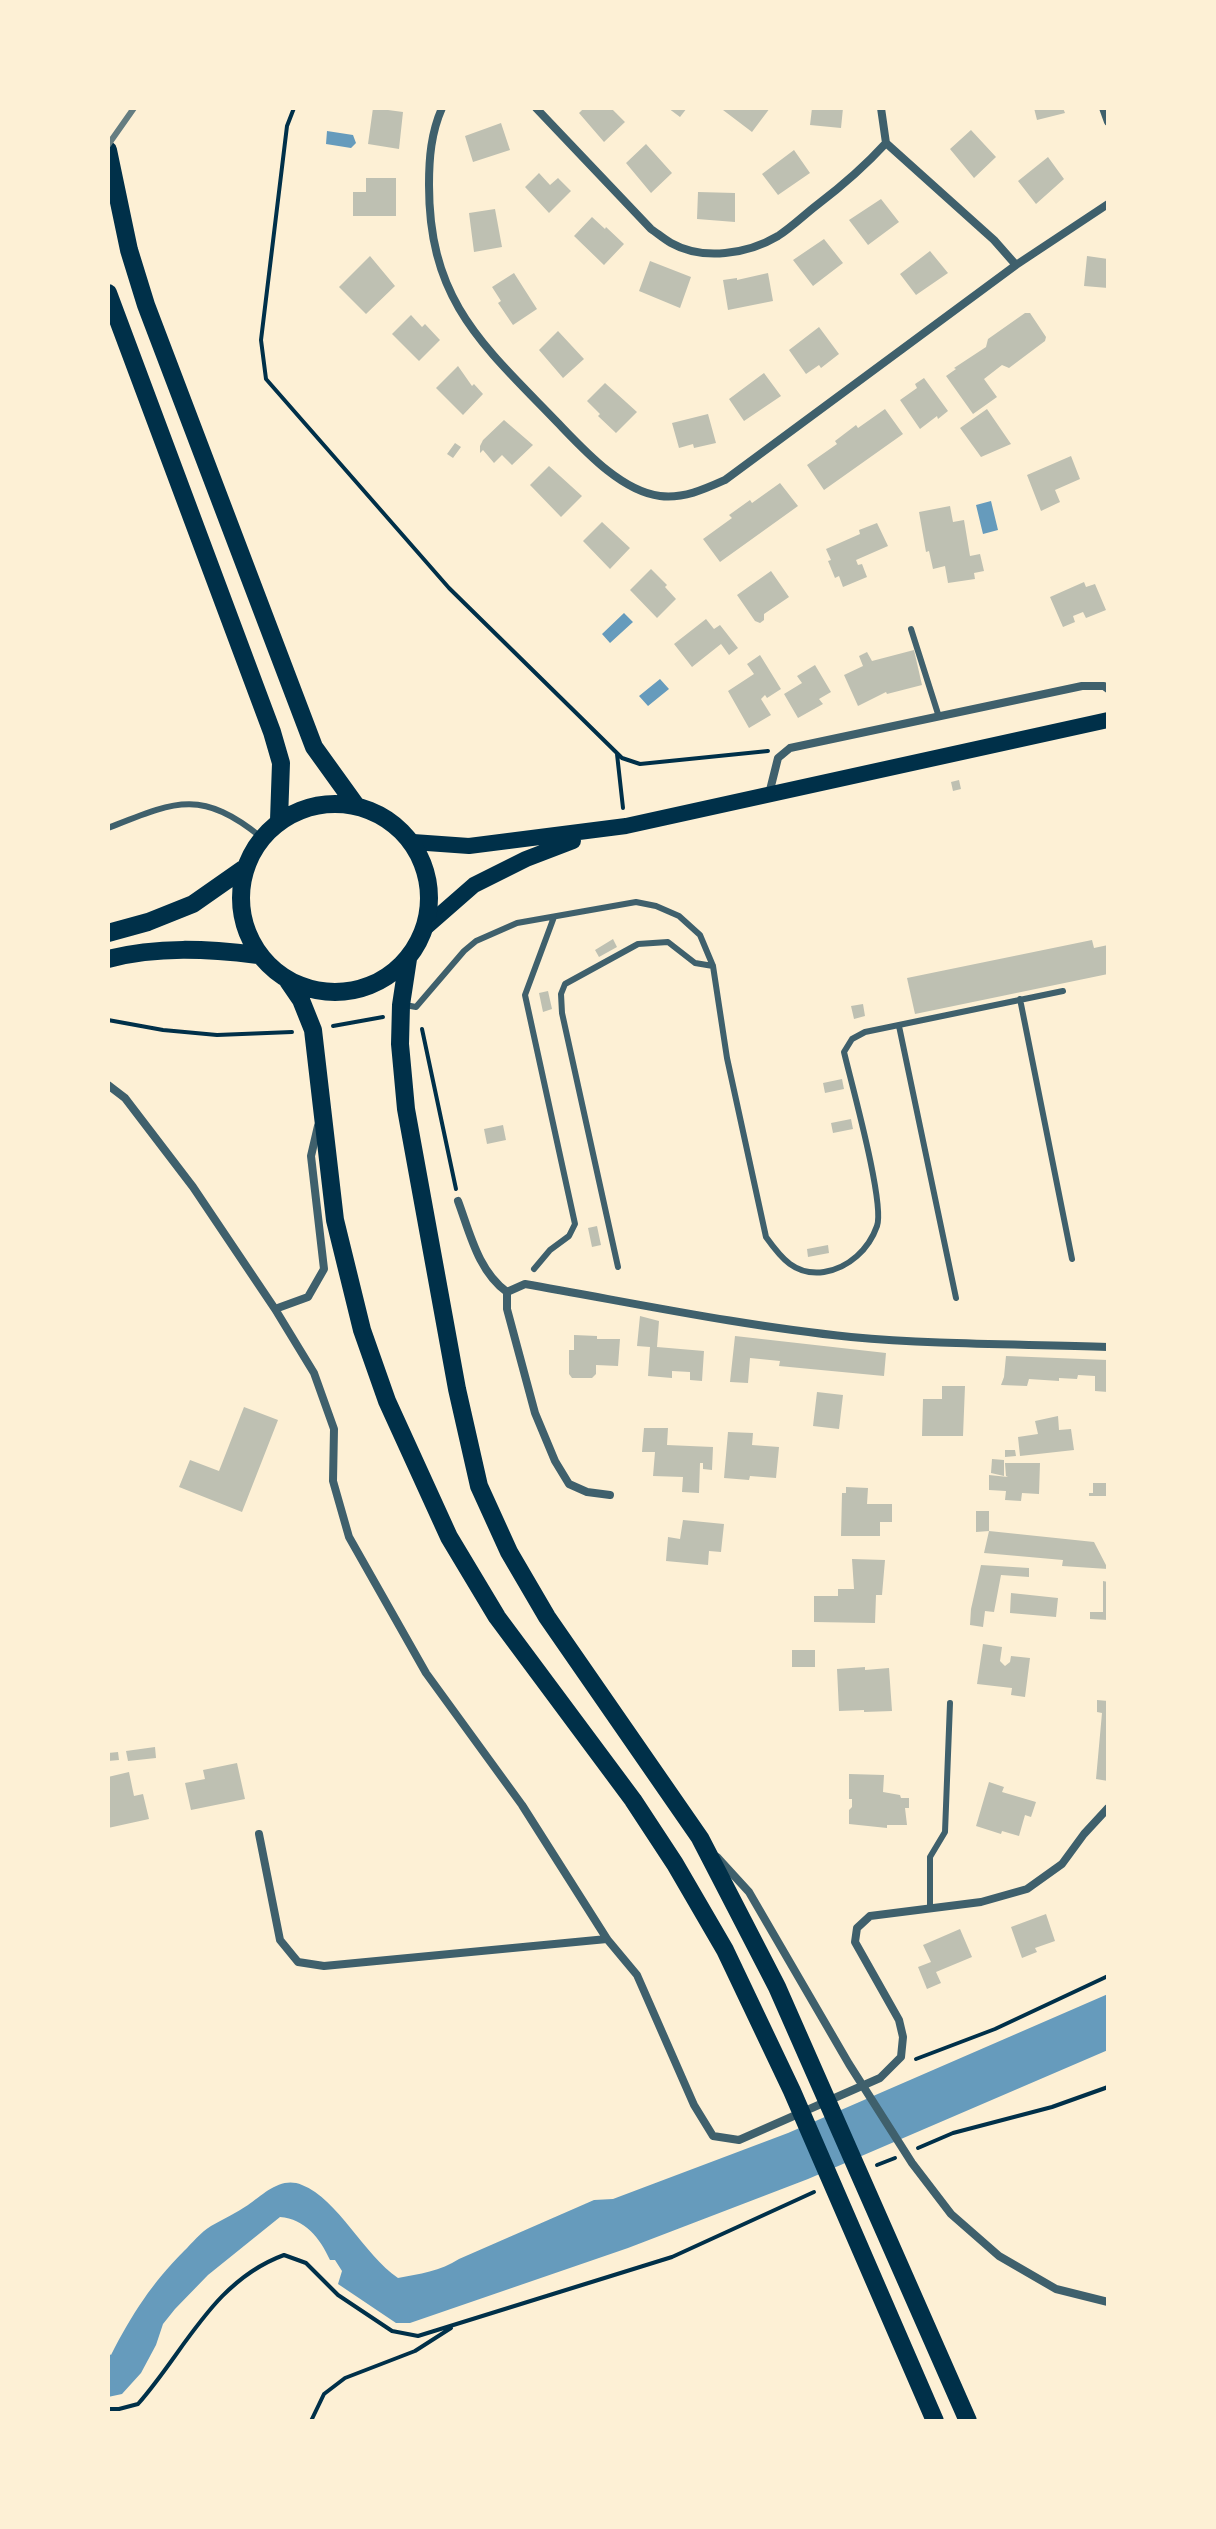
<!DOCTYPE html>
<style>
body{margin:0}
#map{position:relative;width:1216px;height:2529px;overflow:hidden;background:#fdf0d5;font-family:Cabin,sans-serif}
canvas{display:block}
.frame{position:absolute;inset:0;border:110px solid #fdf0d5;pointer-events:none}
</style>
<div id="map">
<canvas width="1216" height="2529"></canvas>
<div class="frame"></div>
</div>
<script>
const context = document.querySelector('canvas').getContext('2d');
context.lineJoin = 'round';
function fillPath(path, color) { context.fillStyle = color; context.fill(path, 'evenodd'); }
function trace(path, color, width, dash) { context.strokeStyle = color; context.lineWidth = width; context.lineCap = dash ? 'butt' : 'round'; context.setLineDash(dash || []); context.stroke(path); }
fillPath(new Path2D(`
 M327 131 353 135 356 143 351 148 326 144Z
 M991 501 998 530 983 534 976 505Z
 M624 613 633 622 610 643 602 634Z
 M660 679 669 689 648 706 639 696Z
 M1108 1994V2050L808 2179 628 2248 410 2323H396L338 2284 342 2271 335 2260H330C320 2238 305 2219 280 2217L208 2275 175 2309 163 2324 156 2345 141 2373 122 2394 108 2397V2353L111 2355C132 2314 152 2283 184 2251 192 2243 201 2232 211 2226 223 2219 236 2213 248 2205 264 2194 281 2176 302 2185 338 2199 364 2255 398 2278 419 2274 441 2271 459 2259L594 2200 613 2199 788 2133Z`), '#669bbc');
fillPath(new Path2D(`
 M373 108 403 112 399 149 368 144Z
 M584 108H611L625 122 604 142 579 113Z
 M668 108H687L680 117Z
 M725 108H770L752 132 723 110Z
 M812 108H843L841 128 810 125Z
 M1034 108H1063L1065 113 1037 120Z
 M501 123 510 150 473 162 465 136Z
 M971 130 996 157 974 178 950 149Z
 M646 144 672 173 651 193 626 163Z
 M794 150 810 173 778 195 762 174Z
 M1048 157 1064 179 1036 204 1018 181Z
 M539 173 550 185 558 178 571 191 549 213 525 187Z
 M366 178H396V216H353V192H366Z
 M698 192 735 193V222L697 219Z
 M881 199 899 222 868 245 849 220Z
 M495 209 502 247 474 252 469 213Z
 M592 217 605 229 606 227 624 244 604 265 574 236Z
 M824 239 843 263 813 286 793 260Z
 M930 251 948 273 916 295 900 274Z
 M370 256 395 286 366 314 339 287Z
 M1087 256 1108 259V288L1084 286Z
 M650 261 691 277 680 308 639 291Z
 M514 273 537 309 513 325 498 303 501 301 492 287Z
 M768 273 773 301 728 310 723 280 737 278V280Z
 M1025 313H1030L1046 337 1045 341 1009 368 1002 365 984 379 997 397 973 414 946 376 956 369 954 368 986 347 988 339Z
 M411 315 422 327 425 324 440 340 419 361 392 334Z
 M819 327 839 354 821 368 819 365 806 374 789 350Z
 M558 331 584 359 563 378 539 350Z
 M458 366 472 386 474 384 483 394 463 415 436 388Z
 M764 373 781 396 744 421 729 399Z
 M924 378 948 411 938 419 937 416 920 429 900 400 917 388 915 384Z
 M605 383 637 412 616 433 598 416 600 414 587 401Z
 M885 409 903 434 824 490 807 465 837 444 835 441 856 425 858 428Z
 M987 409 1011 444 981 457 960 428Z
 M708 414 716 443 694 448 693 444 679 448 672 423Z
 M504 420 533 445 512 465 502 455 494 463 483 450 480 453V446L483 440Z
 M455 443 461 447 453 458 447 454Z
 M1071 456 1080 479 1055 490 1060 502 1041 511 1027 475Z
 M549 466 582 496 561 517 530 485Z
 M780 483 798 506 720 562 703 539 732 518 729 515 750 500 752 503Z
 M950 506 953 522 964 520 970 556 980 554 984 571 974 573 975 579 948 583 945 566 933 569 929 551 926 552 919 512Z
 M602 522 630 548 610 569 583 541Z
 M877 523 888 546 856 560 858 565 862 564 867 577 843 587 839 576 835 578 828 561 831 560 826 549 860 534 859 530Z
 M651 569 667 585 665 587 676 599 657 618 630 590Z
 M771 571 789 597 764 614V620L760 623 755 621 737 595Z
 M1084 582 1086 587 1095 584 1106 610 1086 618 1083 612 1073 616 1075 622 1063 627 1050 597Z
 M706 619 714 629 720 625 738 648 729 655 721 644 692 667 674 644Z
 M914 650 922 685 887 694 886 692 858 706 844 675 863 666 859 656 867 652 872 661Z
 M760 655 781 689 767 698 765 695 761 699 771 715 749 728 728 691 754 674 747 664Z
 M815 665 831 692 819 699 823 704 798 718 784 694 802 683 797 676Z
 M959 780 961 789 953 791 951 782Z
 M613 939 617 947 599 957 595 950Z
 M1092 940 1094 948 1108 945V974L915 1014 907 978Z
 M548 991 552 1009 543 1012 539 993Z
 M863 1004 865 1016 854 1019 851 1006Z
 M842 1079 844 1089 825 1093 823 1083Z
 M851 1119 853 1129 833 1133 831 1123Z
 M503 1125 506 1140 487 1144 484 1129Z
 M597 1226 601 1245 592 1247 588 1228Z
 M828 1245 829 1253 808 1257 807 1249Z
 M640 1316 659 1321 657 1347 704 1351 702 1381 690 1380V1372L672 1371V1378L648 1376 650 1347 637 1346Z
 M574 1335 597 1336V1339H620L618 1366 596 1365V1374L592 1378H572L569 1374V1350H574Z
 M735 1336 886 1353 884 1376 779 1366 780 1361 750 1358 748 1383 730 1382Z
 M1006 1356 1108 1360V1392L1095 1391V1376L1078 1375 1077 1379 1059 1378V1381L1029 1379 1027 1386 1001 1385 1004 1377Z
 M942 1386H965L963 1436H922L923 1399H942Z
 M817 1392 843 1395 839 1429 813 1426Z
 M244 1407 278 1420 242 1512 179 1487 190 1460 219 1471Z
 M1058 1416 1059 1430 1071 1429 1074 1450 1020 1456 1018 1437 1038 1434 1035 1421Z
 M644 1428H668L667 1445 713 1447 712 1470 703 1469V1463H700L699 1493 682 1492 683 1477 653 1476 655 1452H642Z
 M728 1432 753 1433 752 1445 779 1447 776 1478 750 1476 749 1480 724 1478Z
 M1005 1450H1015L1016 1456 1005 1457Z
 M992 1459 1004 1460V1476L991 1473Z
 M1005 1463H1040L1039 1494 1022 1493 1021 1501 1005 1500 1006 1491 989 1490V1475L1008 1477 1006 1476Z
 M1093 1483H1108V1496H1089V1493H1093Z
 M846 1487 868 1488 867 1504H892V1522H880V1536H841L842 1493H846Z
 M976 1511H989V1531L976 1532Z
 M683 1520 724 1524 721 1552 709 1551 708 1565 666 1561 668 1537 680 1539Z
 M989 1531 1094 1542 1108 1569 1062 1566 1063 1560 984 1553Z
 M852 1559 885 1560 882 1595H876L875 1623 814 1622V1596H838V1589H854Z
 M981 1565 1029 1568V1577L1001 1575 994 1612 985 1611 983 1627 970 1625 971 1609Z
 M1103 1581 1108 1582V1620L1090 1619V1612H1103Z
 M1011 1593 1058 1598 1056 1617 1010 1613Z
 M983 1644 1002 1647 1000 1661 1005 1666 1010 1662 1011 1656 1030 1658 1025 1697 1011 1695 1012 1688 977 1684Z
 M792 1650H815V1667H792Z
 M865 1667V1670L889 1668 892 1711 864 1712V1710L839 1711 837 1669Z
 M1097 1700 1108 1701V1781L1096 1779 1102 1713 1097 1712Z
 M155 1747 156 1758 128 1761 126 1751Z
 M118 1752 119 1760 108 1761V1753Z
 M237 1763 245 1799 191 1810 185 1783 205 1779 203 1770Z
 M129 1772 134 1796 143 1794 149 1819 108 1828V1777Z
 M849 1774 884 1775 883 1792 900 1795 901 1798H909V1808H905L907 1825H887V1828L849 1824V1810L852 1807V1799H849Z
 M989 1782 1004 1787 1002 1792 1036 1802 1031 1817 1025 1815 1019 1836 1002 1831 1001 1834 976 1826Z
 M1046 1914 1055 1941 1035 1948 1037 1952 1022 1958 1011 1927Z
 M960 1929 972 1957 936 1972 941 1983 927 1989 918 1967 931 1962 923 1945Z`), '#bec0b2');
trace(new Path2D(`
 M294 108 287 126 261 340 266 379 449 588 622 758 640 764 768 751
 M617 754 623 808
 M108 1020 163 1030 217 1035 292 1032
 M333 1026 383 1017
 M422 1029 456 1189
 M916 2059 995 2029 1108 1976
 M918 2148 953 2133 1052 2107 1108 2087
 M877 2165 895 2158
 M108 2409H119L138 2404C185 2351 213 2281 284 2255L306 2263 338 2295 392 2331 418 2336 672 2257 814 2192
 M311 2421 324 2394 345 2378 415 2351 451 2328`), '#003049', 4);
trace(new Path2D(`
 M911 629 939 717
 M108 828C174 802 200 788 261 837
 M1020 999 1072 1259
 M405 1005 416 1007 464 951 476 941 517 923 636 902 656 906 679 916 700 935 713 966 727 1058 766 1237C781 1258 795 1276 824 1272 849 1268 869 1249 877 1226 885 1203 851 1082 844 1052L852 1039 865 1032 1063 991
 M899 1026 956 1298
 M618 1267 562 1013 561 994 565 984 638 944 668 942 695 963 713 966
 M534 1269 550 1250 569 1236 575 1224 525 995 554 917
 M930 1909V1857L945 1832 950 1703`), '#3f606c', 6);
trace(new Path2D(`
 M442 108C431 133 429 158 429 185 429 302 483 345 558 423 584 450 621 491 660 496 683 499 705 489 725 480L1016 265 1108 204
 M536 108 651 229C657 233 664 239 671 243 703 261 748 254 778 236 792 227 804 215 817 205 842 186 865 166 886 143
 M881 108 886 143 994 240 1016 265
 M1103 108 1108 122
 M769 794 778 758 790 748 1082 686H1104L1108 689
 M108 1085 125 1098 193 1187 275 1309 314 1373 334 1429 333 1481 349 1537 426 1673 522 1805 607 1939 637 1975 694 2105 713 2136 739 2140 880 2078 901 2057 903 2037 899 2020 855 1942 857 1928 870 1916 981 1902 1027 1889 1062 1864 1084 1834 1108 1808
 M458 1201C470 1233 478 1271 507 1292
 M275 1309 308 1297 324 1269 311 1156 318 1126
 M610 1495 587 1492 569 1484 555 1461 535 1413 507 1309V1292L525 1284C634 1303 742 1326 851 1337 936 1345 1023 1344 1108 1347
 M259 1834 280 1940 298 1962 324 1966 607 1939
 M717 1857 749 1892 849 2064 912 2163 951 2214 999 2256 1056 2289 1108 2302`), '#3f606c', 8);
trace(new Path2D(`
 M413 842 469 846 626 826 1108 720
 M426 927 474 885 526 859 573 841`), '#003049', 16);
trace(new Path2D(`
 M108 150 129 250 146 305 314 747 355 804
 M108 293 272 732 281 763 279 820
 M241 898a94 94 0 1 1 188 0a94 94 0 1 1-188 0Z
 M108 933 148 922 193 904 243 869
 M108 959C158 946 208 949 258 955
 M408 959 401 1005 400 1044 406 1109 457 1389 479 1486 509 1552 547 1617 700 1838 777 1987 968 2421
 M288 981 301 1000 313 1030 335 1220 362 1330 387 1401 449 1537 497 1617 633 1800 675 1864 725 1950 792 2091 935 2421`), '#003049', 18);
trace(new Path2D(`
 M108 145 134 108`), '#657d81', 6);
</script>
